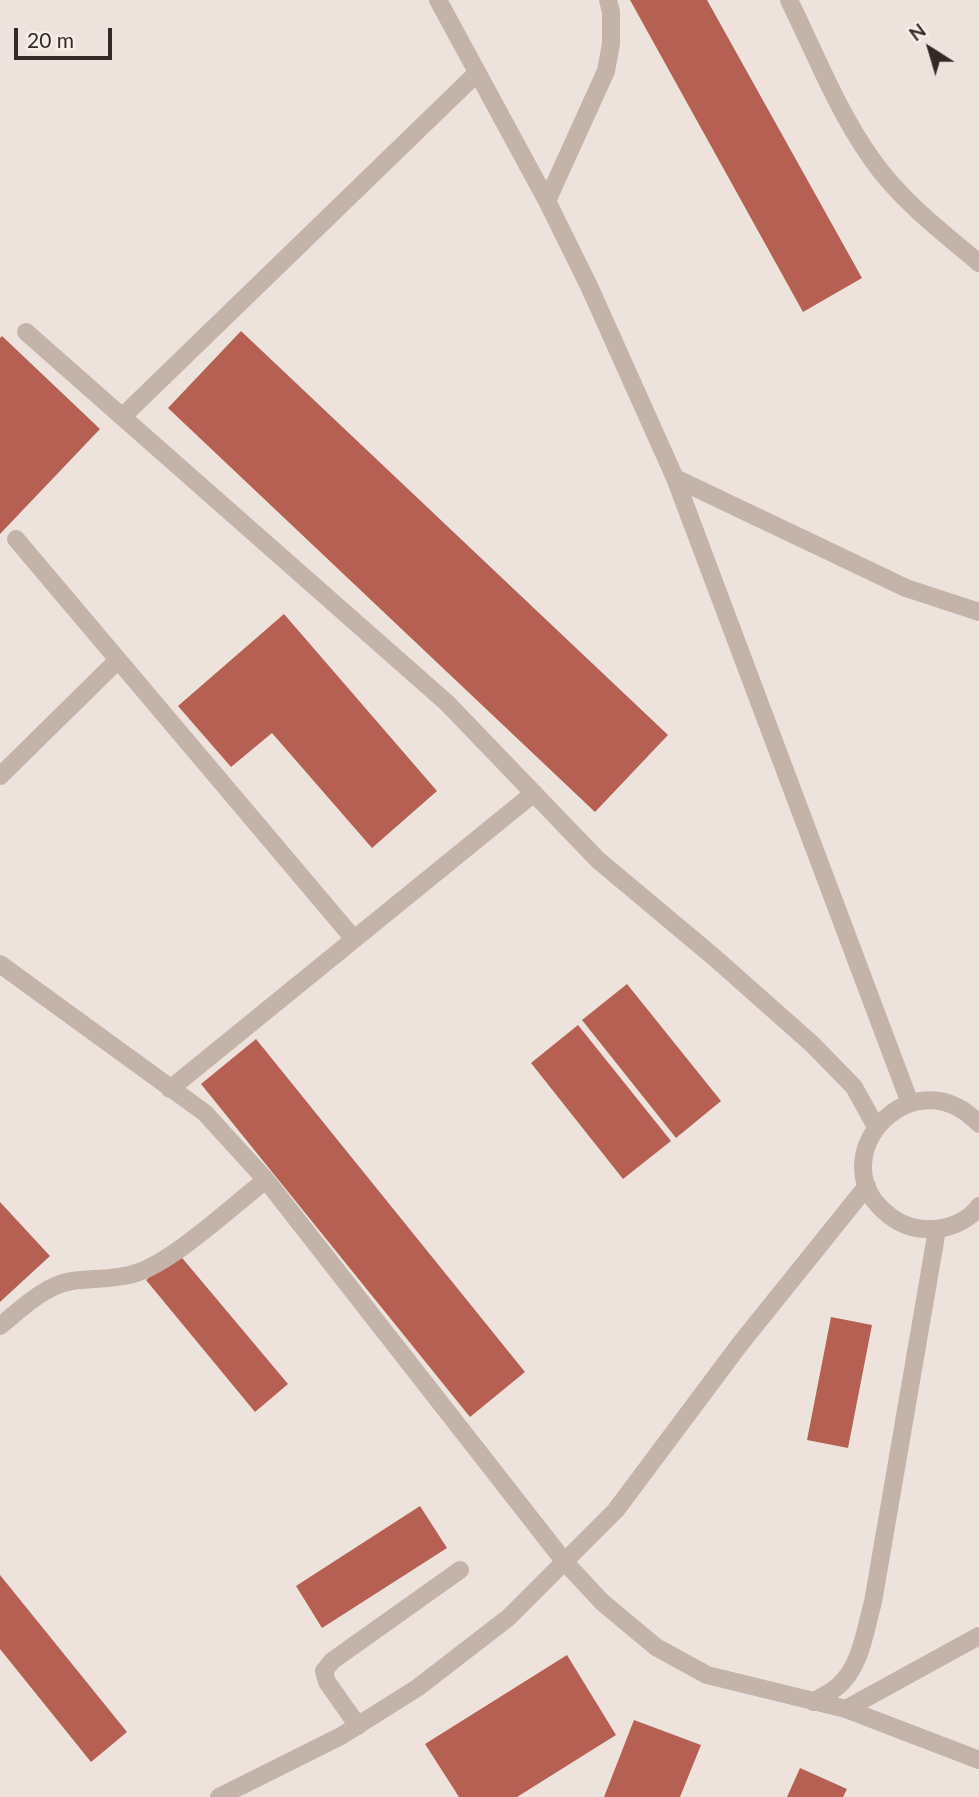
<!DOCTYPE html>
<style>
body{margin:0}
#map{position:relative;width:979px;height:1797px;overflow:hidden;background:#eee3dc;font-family:Lato,sans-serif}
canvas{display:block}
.north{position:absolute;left:895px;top:14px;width:70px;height:70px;-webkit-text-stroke:5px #f6eee7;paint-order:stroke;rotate:323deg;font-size:19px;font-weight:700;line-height:28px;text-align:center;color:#332a28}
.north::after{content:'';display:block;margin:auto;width:24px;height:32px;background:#332a28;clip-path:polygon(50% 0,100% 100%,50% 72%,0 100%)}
.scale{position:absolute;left:14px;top:28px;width:98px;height:32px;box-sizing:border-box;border:4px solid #332a28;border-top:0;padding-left:9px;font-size:21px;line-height:24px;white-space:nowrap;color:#332a28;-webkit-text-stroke:5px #f6eee7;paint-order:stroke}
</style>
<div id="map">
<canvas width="979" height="1797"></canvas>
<div class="north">N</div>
<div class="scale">20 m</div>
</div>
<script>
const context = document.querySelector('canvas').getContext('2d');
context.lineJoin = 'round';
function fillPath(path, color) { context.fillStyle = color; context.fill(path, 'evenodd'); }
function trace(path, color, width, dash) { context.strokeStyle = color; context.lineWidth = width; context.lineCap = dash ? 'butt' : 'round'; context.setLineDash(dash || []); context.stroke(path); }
fillPath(new Path2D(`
 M630 0H707L862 278 803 312Z
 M241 331 668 735 595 812 168 408Z
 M2 336 100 429 0 534V338Z
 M284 614 437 791 372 848 272 733 231 767 178 706Z
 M627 984 721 1101 676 1138 582 1020Z
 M578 1025 671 1141 623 1179 531 1063Z
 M256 1039 525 1372 470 1417 201 1084Z
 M0 1202 50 1256 0 1302Z
 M178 1253 288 1384 255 1412 146 1280Z
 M831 1317 872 1325 848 1448 807 1440Z
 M420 1506 447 1548 322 1628 296 1586Z
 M0 1575 127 1732 91 1762 0 1649Z
 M567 1655 616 1735 517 1797H459L425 1744Z
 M634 1720 701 1745 680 1797H604Z
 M800 1768 847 1789 843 1797H787Z`), '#b56052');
trace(new Path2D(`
 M438 0 547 201 589 286 675 478 910 1103
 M789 0C815 53 837 110 871 158 899 199 941 231 979 263
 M547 201 606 71 611 44V12L608 0
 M26 332 447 703 598 860 715 958 812 1044 854 1087 876 1127
 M122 417 477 73
 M675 478 906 588 979 612
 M16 539 354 939
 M0 776 118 660
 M0 964 205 1113 266 1180 564 1561 602 1602 656 1647 707 1675 846 1709 979 1760
 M170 1089 534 793
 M979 1124C914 1054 821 1155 884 1211 897 1223 910 1229 927 1229 946 1230 968 1222 979 1206
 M0 1326C21 1309 45 1285 72 1281 93 1278 115 1280 136 1273 174 1261 232 1206 266 1180
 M813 1702C821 1697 830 1693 837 1687 861 1668 865 1630 873 1602L937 1230
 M846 1709 979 1636
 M358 1726 327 1682 324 1671 332 1661 460 1570
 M219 1797 341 1736 417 1688 509 1617 616 1510 740 1344 867 1186`), '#c4b3a9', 18);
</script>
